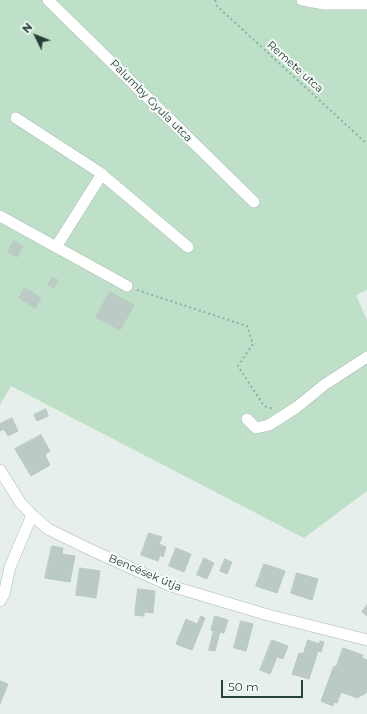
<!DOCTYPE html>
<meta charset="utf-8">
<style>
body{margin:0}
#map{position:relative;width:367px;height:714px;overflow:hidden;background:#e6efeb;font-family:Montserrat,sans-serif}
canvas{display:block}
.north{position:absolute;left:16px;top:16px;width:40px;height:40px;-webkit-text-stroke:3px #f7fbf9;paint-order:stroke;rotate:313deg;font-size:11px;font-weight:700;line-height:16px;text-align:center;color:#24423a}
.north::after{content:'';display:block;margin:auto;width:14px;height:18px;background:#24423a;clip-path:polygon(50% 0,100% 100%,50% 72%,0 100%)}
.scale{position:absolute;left:221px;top:680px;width:82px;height:18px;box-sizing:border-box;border:2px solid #24423a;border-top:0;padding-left:5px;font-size:12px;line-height:14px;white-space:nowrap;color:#24423a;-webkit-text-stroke:3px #f7fbf9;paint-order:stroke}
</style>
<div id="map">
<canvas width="367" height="714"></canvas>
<div class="north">N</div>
<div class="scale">50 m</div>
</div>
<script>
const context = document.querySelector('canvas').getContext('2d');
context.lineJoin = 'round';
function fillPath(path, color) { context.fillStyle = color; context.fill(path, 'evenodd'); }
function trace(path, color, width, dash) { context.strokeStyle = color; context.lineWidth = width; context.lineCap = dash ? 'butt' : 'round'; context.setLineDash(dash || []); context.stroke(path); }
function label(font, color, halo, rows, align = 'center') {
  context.font = font + ' Montserrat,sans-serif'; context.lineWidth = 4; context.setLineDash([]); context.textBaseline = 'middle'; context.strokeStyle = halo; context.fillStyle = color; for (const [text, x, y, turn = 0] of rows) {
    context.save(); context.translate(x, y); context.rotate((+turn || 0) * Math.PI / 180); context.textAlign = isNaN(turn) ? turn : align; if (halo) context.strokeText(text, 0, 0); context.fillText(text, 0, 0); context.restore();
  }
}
fillPath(new Path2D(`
 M0 0H367V290L356 295 367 320V491L304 538 11 386 0 405Z`), '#bfe0c8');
const building = new Path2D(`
 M14 241 23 246 17 257 8 252Z
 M53 277 58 280 54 288 48 285Z
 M25 288 41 298 35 308 19 298Z
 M110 292 134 305 120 330 96 317Z
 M46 409 48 416 37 421 34 415Z
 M12 418 18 431 8 436 4 429 0 431V424Z
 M41 435 50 451 45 455 50 465 31 476 15 449Z
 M149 533 162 537 159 544 166 547 163 557 160 555 158 561 141 555Z
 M52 546 63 548 57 580 45 578Z
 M176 548 191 554 184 572 169 566Z
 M62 554 75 556 70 582 57 580Z
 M204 558 214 563 207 579 197 575Z
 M225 559 232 562 227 574 220 571Z
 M264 564 285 571 277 593 256 586Z
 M80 568 100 571 96 598 76 595Z
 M297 573 318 579 312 600 291 593Z
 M138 589 155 591 153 613 144 612V616L135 615Z
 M367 605V616L362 612Z
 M201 616 205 618 192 650 176 644 186 619 197 624Z
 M215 616 228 620 224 633 211 630Z
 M241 621 253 624 246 651 234 648Z
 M214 630 220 632 215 651 209 650Z
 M272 640 288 646 283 659 277 657 270 674 260 670Z
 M308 640 319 644 320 641 324 642 321 652 318 651 309 679 292 674 299 653 303 654Z
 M343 648 363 655 362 658 367 660V689L366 693 357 698 341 692 337 703 334 702 333 706 321 701 334 666 336 667Z
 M0 681 8 684 0 704Z`);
fillPath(building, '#bbcac4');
trace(building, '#b8c9c2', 1);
const minor = new Path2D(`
 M48 0 254 202
 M302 0 324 4H367
 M16 118 99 172 188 247
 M0 216 127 286
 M56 247 102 174
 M247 419 256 428 269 425 297 407 324 385 367 357
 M0 470 20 502 32 515 48 529 89 549 171 586 268 615 367 640
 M0 601 4 594 10 567 32 515`);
trace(minor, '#a8b8b2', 12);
trace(new Path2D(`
 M215 0 217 6 367 144
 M137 290 247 326 253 344 238 366 264 406 273 409`), '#86b3a5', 2, [2, 3]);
trace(minor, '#fff', 11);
label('11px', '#24423a', '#f7fbf9', [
 ["Remete utca",295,67,42],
 ["Palumby Gyula utca",151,101,45],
 ["Bencések útja",145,573,23]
]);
</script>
